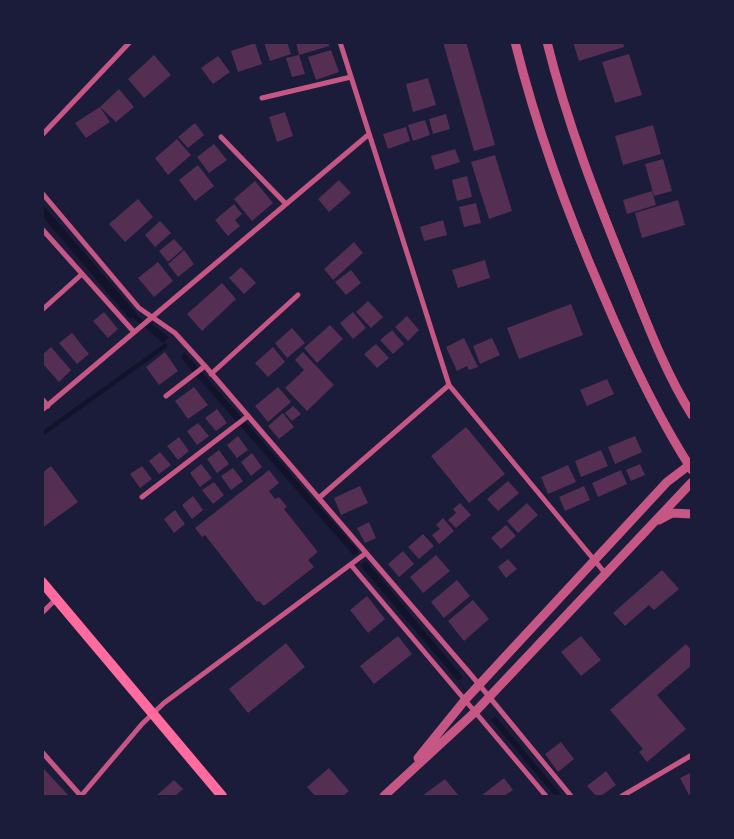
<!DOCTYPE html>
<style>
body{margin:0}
#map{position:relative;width:734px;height:839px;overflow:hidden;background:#1b1b3a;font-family:"Fira Sans",sans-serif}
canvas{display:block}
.frame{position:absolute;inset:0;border:44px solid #1b1b3a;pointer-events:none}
</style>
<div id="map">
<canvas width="734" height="839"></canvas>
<div class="frame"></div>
</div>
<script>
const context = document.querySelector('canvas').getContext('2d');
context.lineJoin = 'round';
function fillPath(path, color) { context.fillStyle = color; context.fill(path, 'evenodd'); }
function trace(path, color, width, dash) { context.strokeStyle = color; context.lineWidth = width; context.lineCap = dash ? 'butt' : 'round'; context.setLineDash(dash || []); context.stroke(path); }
fillPath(new Path2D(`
 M43 205 137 314 130 319 43 217Z
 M150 323 169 337 163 343 146 328Z
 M184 352 359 552 354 556 181 358Z
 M366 561 562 796H555L360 565Z`), '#12122b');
fillPath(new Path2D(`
 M464 676 497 715 491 720 458 681Z`), '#1b1b3a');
trace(new Path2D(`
 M130 312 145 325
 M42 434 165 346`), '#12122b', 4.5);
fillPath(new Path2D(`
 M264 42H287L291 54 270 61Z
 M296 42H328L329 46 299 55 305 74 292 77 286 58 299 55Z
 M443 42H466L495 145 474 151Z
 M573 42H623L624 47 579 61Z
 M255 43 262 64 238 72 231 51Z
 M331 50 339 72 316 80 308 57Z
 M629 54 642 95 615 103 602 62Z
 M154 55 171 75 144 98 128 79Z
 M218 56 230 72 213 84 201 68Z
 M428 78 436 105 413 112 406 84Z
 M119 89 134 107 116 122 100 107 110 122 86 138 75 123 100 107Z
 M285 112 293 136 277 142 269 117Z
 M446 114 450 129 433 134 429 119Z
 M425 120 430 135 413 141 408 125Z
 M195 123 204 135 188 148 178 137Z
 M653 125 661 154 623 165 615 136Z
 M406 127 410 141 388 149 383 134Z
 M177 139 191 155 168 175 155 158Z
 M214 144 227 160 209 173 197 157Z
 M455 149 460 162 435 170 431 156Z
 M495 155 512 211 489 219 471 162Z
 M663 159 672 191 654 196 645 164Z
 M198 165 214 186 195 201 179 180Z
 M467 176 472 197 457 201 452 180Z
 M339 180 351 193 329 212 318 199Z
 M255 181 273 203 252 221 234 199Z
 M652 191 656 205 627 214 623 200Z
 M138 199 153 217 125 242 109 224Z
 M678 200 685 225 642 238 635 213Z
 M476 203 481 223 464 227 459 207Z
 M234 204 242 214 235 220 240 226 228 236 215 220Z
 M443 220 447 235 424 241 420 227Z
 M160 221 171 233 155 247 145 235Z
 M174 239 183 249 168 262 159 251Z
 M354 242 363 253 333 280 324 269Z
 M184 250 194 264 178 277 168 264Z
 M485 260 490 278 458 288 452 270Z
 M158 262 173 281 154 297 138 278Z
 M241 267 256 283 244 294 229 278Z
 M351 270 361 283 346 295 335 282Z
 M222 283 236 299 202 331 187 314Z
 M368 301 383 317 371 328 356 312Z
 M571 304 583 335 519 359 507 328Z
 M104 312 118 329 108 338 93 321Z
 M353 312 366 328 353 339 340 323Z
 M407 316 419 330 408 341 395 327Z
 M330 325 343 339 317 363 304 348Z
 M292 328 305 343 287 358 275 343Z
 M392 330 404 344 393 354 380 340Z
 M72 333 89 354 77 364 59 343Z
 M464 338 478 367 469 370 467 366 457 371 446 347Z
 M492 338 500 355 480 364 473 346Z
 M376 344 389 358 377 368 364 354Z
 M51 347 71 370 59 382 42 363V355Z
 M273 347 285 362 268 377 255 363Z
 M165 352 178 371 159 385 146 367Z
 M303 352 334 385 307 411 285 388 304 370 295 360Z
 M607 379 614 394 587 406 580 390Z
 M194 387 208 405 188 419 175 401Z
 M278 387 291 402 268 422 255 406Z
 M293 406 301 414 292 421 285 413Z
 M217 409 227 423 216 431 205 418Z
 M283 413 294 427 279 439 268 426Z
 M198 423 209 436 197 445 187 431Z
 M466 427 505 474 469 503 431 456Z
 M238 436 248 450 237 458 227 445Z
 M635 436 642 452 615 464 608 447Z
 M179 437 189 451 178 460 167 446Z
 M219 450 229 464 217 473 207 459Z
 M601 450 608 466 581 477 575 461Z
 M160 452 171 465 159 474 149 461Z
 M252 453 262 467 251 476 241 462Z
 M201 464 212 478 200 487 190 473Z
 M640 464 645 475 631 481 626 470Z
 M568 465 576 482 548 494 541 477Z
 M51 466 78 502 42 528V473Z
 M142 466 152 479 140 488 130 474Z
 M233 468 243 481 231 490 221 476Z
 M269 470 279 483 269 491 275 499 279 497 287 507 284 509 318 552 308 560 314 567 264 606 259 601 257 602 205 535 202 537 195 528Z
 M621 470 627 484 598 497 592 483Z
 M508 481 519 493 498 511 487 499Z
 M214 482 224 495 213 504 202 490Z
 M360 486 368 503 341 515 334 498Z
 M584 486 590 500 565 511 559 497Z
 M193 496 203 510 192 519 182 505Z
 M460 503 471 515 456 528 448 520 456 513 453 509Z
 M527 503 538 515 518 533 507 521Z
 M175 510 185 524 174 533 164 519Z
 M443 518 454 531 439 544 432 535 440 529 436 525Z
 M369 522 376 538 365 543 357 528Z
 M506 525 516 536 501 549 491 538Z
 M423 534 434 546 419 559 408 547Z
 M403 551 414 564 399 577 388 564Z
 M436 555 450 571 423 593 410 577Z
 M508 559 517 569 506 578 498 567Z
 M662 570 679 589 654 610 649 605 625 626 613 613Z
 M457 580 470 596 444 618 431 602Z
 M367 596 385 619 368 633 350 610Z
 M473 600 489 619 464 641 448 621Z
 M398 636 412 654 374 684 360 666Z
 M581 636 601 660 581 676 561 652Z
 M286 643 305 667 248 713 229 689Z
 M686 644 692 651V665L657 695 686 729 647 762 639 752 643 749 610 710Z
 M561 742 574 759 558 772 545 754Z
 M42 767 69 796H42Z
 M329 768 349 791 343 796H315L307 787Z
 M606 771 616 785 601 796H596L587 786Z
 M692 772V793L689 795 680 778Z
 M504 778 513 790 504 796H481Z
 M445 779 459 796H422Z
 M174 780 183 789 175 796H156Z`), '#542f53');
trace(new Path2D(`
 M340 42 449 385 605 573
 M262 98 351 77
 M42 135 130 42
 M221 137 286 204
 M42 193 139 308 175 333 205 366 472 676 571 796
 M42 229 134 332
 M42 310 82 274
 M211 374 298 295
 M166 396 205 366
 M42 399 48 406
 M42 410 368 135
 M142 497 248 416
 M320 497 449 385
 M351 565 546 796
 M42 613 56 599
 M42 752 81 796
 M81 796 142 724 164 703 366 553
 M622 796 692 755`), '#c65784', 5);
trace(new Path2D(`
 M515 42C537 130 568 215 604 297 629 356 657 416 692 470
 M547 42C567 123 597 200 628 276 647 323 665 372 692 415
 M659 520 672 513 692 514
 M418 758 465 700 667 482 692 463
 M384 796 475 712 692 482`), '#c65784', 9);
trace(new Path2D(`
 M42 582 222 796`), '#ff6b9d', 10);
</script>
